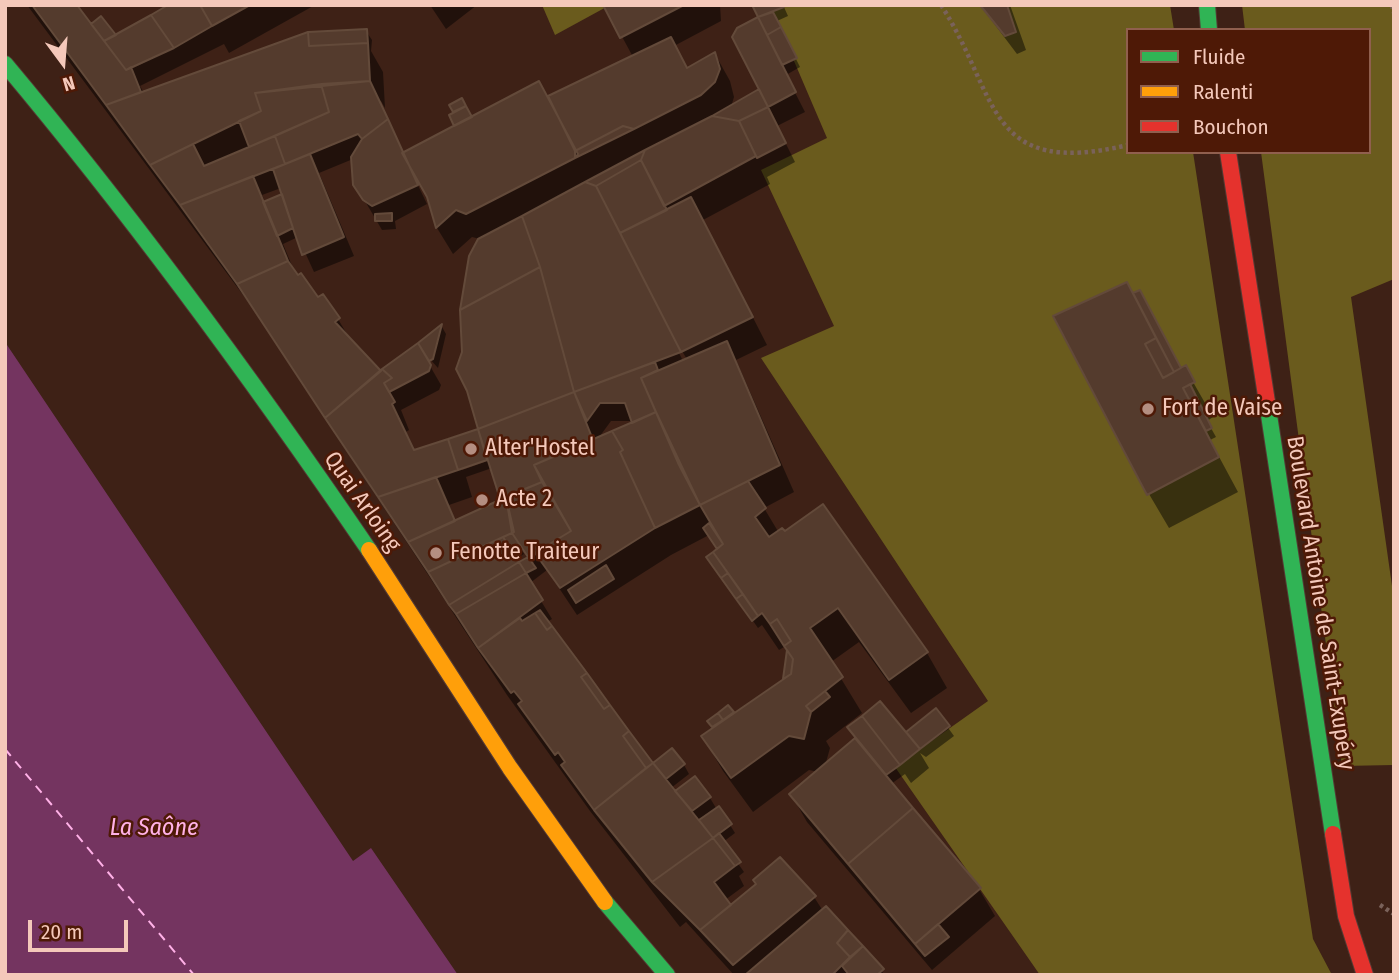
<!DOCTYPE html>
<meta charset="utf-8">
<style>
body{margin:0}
#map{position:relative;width:1399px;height:980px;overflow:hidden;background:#3e2116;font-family:"Fira Sans Condensed",sans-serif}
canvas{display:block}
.frame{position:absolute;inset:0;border:7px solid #f4c8ba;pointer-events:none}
.legend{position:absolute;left:1126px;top:28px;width:245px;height:126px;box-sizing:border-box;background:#4e1906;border:2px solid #905f4e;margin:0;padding:9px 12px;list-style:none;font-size:21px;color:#f4c8ba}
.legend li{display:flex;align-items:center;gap:14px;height:35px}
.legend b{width:35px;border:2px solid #905f4e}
.north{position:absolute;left:28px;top:28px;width:70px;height:70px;-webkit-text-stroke:5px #4e1906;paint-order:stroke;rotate:164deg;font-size:19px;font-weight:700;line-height:28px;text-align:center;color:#f4c8ba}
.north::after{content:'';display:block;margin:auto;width:24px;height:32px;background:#f4c8ba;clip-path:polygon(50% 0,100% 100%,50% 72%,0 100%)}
.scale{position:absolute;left:28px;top:920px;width:100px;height:32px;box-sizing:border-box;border:4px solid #f4c8ba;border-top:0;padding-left:9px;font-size:21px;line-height:24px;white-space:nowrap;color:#f4c8ba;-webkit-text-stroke:5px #4e1906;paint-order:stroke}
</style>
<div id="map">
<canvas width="1399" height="980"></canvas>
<div class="frame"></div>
<ul class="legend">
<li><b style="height:9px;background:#30b455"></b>Fluide</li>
<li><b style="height:9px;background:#ff9f0a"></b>Ralenti</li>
<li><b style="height:9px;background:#e5322d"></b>Bouchon</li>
</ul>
<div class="north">N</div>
<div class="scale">20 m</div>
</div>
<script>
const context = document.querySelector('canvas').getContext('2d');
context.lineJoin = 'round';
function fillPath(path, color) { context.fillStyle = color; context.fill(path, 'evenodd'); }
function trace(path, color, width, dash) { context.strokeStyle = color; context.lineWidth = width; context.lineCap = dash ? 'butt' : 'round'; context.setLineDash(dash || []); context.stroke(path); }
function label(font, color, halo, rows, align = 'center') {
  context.font = font + ' "Fira Sans Condensed",sans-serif'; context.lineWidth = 5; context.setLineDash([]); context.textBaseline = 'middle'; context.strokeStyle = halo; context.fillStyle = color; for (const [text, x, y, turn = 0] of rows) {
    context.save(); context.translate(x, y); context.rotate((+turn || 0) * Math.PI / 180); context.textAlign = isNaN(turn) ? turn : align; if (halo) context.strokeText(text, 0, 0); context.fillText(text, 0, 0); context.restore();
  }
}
fillPath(new Path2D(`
 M542 5H610L555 35Z
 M770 5H1170L1174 30H1128V152H1193L1313 939 1332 975H1040L895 767 988 701 761 358 834 326 761 170 827 138Z
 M1242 5H1394V279L1351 297 1394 600V765L1342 766 1261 152H1369V30H1245Z`), '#6a5b1d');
fillPath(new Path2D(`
 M5 342 353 861 371 848 458 975H5Z`), '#743460');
fillPath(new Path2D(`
 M27 5H74L91 27 115 37 171 5H315L229 53 224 44 140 86 144 93 366 31 372 40 371 51 383 72 385 108 381 101 378 103 402 154 456 126 451 105 461 100 471 118 548 98 633 57 605 5H720L721 21 674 46 688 70 715 54 730 81 734 97 731 107 761 90 760 18 753 5H783L788 16 777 21 800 67 786 75 805 112 777 126 795 162 767 177 770 184 703 220 767 345 736 360 794 492 764 508 779 533 784 534 822 507 927 653 947 688 911 713 859 642 831 662 862 713 826 741 830 748 825 766 856 739 849 728 906 734 936 711 954 736 926 757 920 753 929 768 911 783 905 774 891 784 979 889 995 916 932 970 807 822 791 794 818 772 809 770 753 812 723 771 703 737 714 729 709 721 732 713 734 715 785 680 788 653 784 647 779 650 762 625 758 628 714 566 719 550 709 535 671 555 577 615 547 570 530 583 552 619 547 622 653 766 672 750 684 765 689 774 671 788 675 793 710 798 716 808 697 820 699 823 718 808 730 825 735 833 723 842 744 872 739 876 744 886 725 900 731 907 814 897 823 911 825 909 885 975H734L686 922 680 927 590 811 507 695 255 311ZM185 38 187 41 129 70V66ZM353 159 355 184 382 230 396 229 395 221 427 204 414 177 417 175 428 196 437 228 453 254 472 237 480 239 463 352 482 441 477 431 416 452 406 432 409 430 401 410 439 390 441 385 426 359 429 358 438 368 446 334 442 327 381 373 351 341 338 319 297 278 283 244 298 237 314 272 354 256 319 173ZM281 188 284 195 265 202 262 195ZM675 345 682 351 688 361H683ZM611 421H640L597 440ZM495 455 496 458 462 470V466ZM492 468 503 501 456 522 449 505 472 497 466 477ZM509 526 534 563 531 565H519L515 559 524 554 506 527ZM717 531 725 545 723 547 714 533Z
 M430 5H477L446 29Z
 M980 5H1010L1026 50 1017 54Z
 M1140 292 1181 370 1185 368 1213 417 1207 421 1216 437 1210 440 1238 492 1169 528 1149 494 1133 296Z`), '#0007');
trace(new Path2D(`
 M5 749 194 975`), '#ffb1e7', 2, [9, 7]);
const building = new Path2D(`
 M32 5H77L126 70 131 67 141 92 106 105Z
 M168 5H200L212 26 174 48 151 15Z
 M200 5H250L212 26Z
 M603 5H684L620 38Z
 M752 5H784V7L758 17Z
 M980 5H1007L1016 32 1005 36Z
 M773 12 781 27 767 35 758 17Z
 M151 15 174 48 126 70 104 41Z
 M101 16 116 35 104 41 91 24Z
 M758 17 796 92 768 107 732 37 737 28Z
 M781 27 797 58 782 65 767 35Z
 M367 29 368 43 309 46 308 32Z
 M308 32 309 46 368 43 370 81 255 93 261 111 150 165 106 105Z
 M671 37 687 68 715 52 720 69 715 82 701 95 634 129 623 126 575 151 548 96Z
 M370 81 388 119 362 139 358 134 285 164 275 136 329 112 321 84Z
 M539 81 578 154 575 158 466 214 456 210 436 228 427 197 402 153Z
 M321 84 329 112 249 147 239 121 261 111 255 93Z
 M759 89 768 107 739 121 712 116Z
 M462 98 466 106 453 112 449 105Z
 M466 106 472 117 454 126 449 115Z
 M768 107 786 143 757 158 739 121Z
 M712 116 739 121 756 156 664 206 641 160 645 150Z
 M388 119 418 185 372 206 363 200 353 185 351 157 362 139Z
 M623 126 634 129 575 158V151Z
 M275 136 285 164 180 205 150 165 193 144 204 166Z
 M645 150 641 160 596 186 585 182Z
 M310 154 344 237 302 255 273 169Z
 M641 160 667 210 620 233 596 186Z
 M253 176 288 261 237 284 180 205Z
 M585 182 596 186 681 352 574 392 540 267 522 216Z
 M282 194 293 228 277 236 263 202Z
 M691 197 753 317 681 352 620 233Z
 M392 213V221H375V214Z
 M522 216 540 267 460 310 469 256 478 239Z
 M288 261 298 275 301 273 318 297 323 294 340 318 335 322 381 371 325 418 237 284Z
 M540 267 574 392 478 429 467 391 456 369 462 352 460 310Z
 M1127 282 1156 338 1145 344 1163 378 1186 365 1195 382 1183 388 1219 457 1147 495 1053 316Z
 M1140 290 1181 368 1174 372 1133 293Z
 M442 324 433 359 429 361 418 343Z
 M1156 338 1174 372 1163 378 1145 344Z
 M727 341 780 465 700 505 679 465 641 378Z
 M418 343 431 365 429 371 389 392 384 383 392 378 382 369Z
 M655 362 658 370 641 378 656 412 632 423 625 403H600L587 421 574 392Z
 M382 369 392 378 384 383 395 402 392 404 414 450 448 439 458 470 378 497 325 418Z
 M1190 384 1212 428 1206 431 1183 388Z
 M574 392 593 440 534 465 542 482 500 499 478 429Z
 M656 412 700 505 655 528 620 452 623 450 612 431Z
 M478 429 487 460 458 470 448 439Z
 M612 431 623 450 620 452 655 528 560 588 535 553 571 531 534 465Z
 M436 477 455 521 408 542 378 497Z
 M748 481 766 508 755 517 769 537 782 528 785 531 823 504 928 652 889 680 838 608 810 628 843 677 806 706 811 712 804 739 789 736 731 778 701 736 791 674 793 659 784 646 791 641 777 619 770 624 762 613 758 616 713 552 723 544 700 505Z
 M542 482 571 531 528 557 512 533 506 497Z
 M506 497 514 532 428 572 408 542Z
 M709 523 723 544 717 549 703 528Z
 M512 533 520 545 511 550 503 537Z
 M503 537 519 562 449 605 428 572Z
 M713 552 728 573 721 578 706 557Z
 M528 557 536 568 526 573 519 562Z
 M519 562 526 573 456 614 449 605Z
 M606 565 614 579 576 603 568 590Z
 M526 573 543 600 478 648 456 614Z
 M728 573 743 594 736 599 721 578Z
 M743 594 758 616 752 621 736 599Z
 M540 610 552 626 547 630 535 613Z
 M535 613 547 630 552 626 587 673 581 677 604 709 610 705 629 731 623 736 646 768 594 810 561 765 565 762 558 752 555 755 518 704 522 701 514 691 511 693 478 648 520 618 522 621Z
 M777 619 791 641 784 646 770 624Z
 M787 650 793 659 791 674 783 679Z
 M587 673 610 705 604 709 581 677Z
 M825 691 830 697 811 712 806 706Z
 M880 701 920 749 900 765 862 716Z
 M728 705 734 712 723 720 718 713Z
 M936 708 950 726 920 749 906 732Z
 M718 713 723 720 712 727 707 721Z
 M862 716 900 765 886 775 847 727Z
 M629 731 653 763 646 768 623 736Z
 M855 738 913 808 848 864 789 794Z
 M672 748 685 764 666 779 653 763Z
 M653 763 713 838 652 882 594 810Z
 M695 776 711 797 692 811 675 791Z
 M719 806 732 824 713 838 699 820Z
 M913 808 981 888 915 944 848 864Z
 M719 833 741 862 735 866 713 838Z
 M713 838 735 866 714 882 731 905 700 930 652 882Z
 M780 857 816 896 733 965 700 930 756 884 753 880Z
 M826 906 848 930 837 943 850 957 832 975H745Z
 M938 924 949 937 925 956 915 944Z
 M848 930 863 946 850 957 837 943Z
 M863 946 884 969 877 975H849L842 966Z`);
fillPath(building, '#543b2d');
trace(building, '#634a3a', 2);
const fast = new Path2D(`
 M1207 5 1209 30
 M5 64C135 219 255 383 369 550
 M1267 402 1333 834
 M605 902 667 975`);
const slow = new Path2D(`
 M369 550 510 768 605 902`);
const jam = new Path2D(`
 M1228 152 1267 402
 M1333 834 1346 916 1365 975`);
trace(fast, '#543b34', 18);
trace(slow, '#543b34', 18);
trace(jam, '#543b34', 18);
trace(new Path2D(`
 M941 5C1000 96 984 179 1128 145
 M1392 5 1394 13
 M1380 905 1394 914`), '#7a625a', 4.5, [3.5, 3.5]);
trace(fast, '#30b455', 16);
trace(slow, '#ff9f0a', 16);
trace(jam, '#e5322d', 16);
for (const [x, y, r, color] of [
 [1148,409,7,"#b48e81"],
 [471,449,7,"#b48e81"],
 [482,500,7,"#b48e81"],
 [436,553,7,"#b48e81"]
]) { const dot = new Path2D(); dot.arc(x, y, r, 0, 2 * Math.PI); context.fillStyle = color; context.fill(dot); trace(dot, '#4e1906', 2.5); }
label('23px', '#f4c8ba', '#4e1906', [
 ["Fort de Vaise",1162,409],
 ["Alter'Hostel",485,449],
 ["Acte 2",496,500],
 ["Fenotte Traiteur",450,553]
], 'left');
label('23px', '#f4c8ba', '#4e1906', [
 ["Quai Arloing",362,502,55],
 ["Boulevard Antoine de Saint-Exupéry",1320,603,81]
]);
label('italic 24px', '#ffb1e7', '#4e1906', [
 ["La Saône",154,828]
]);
</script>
